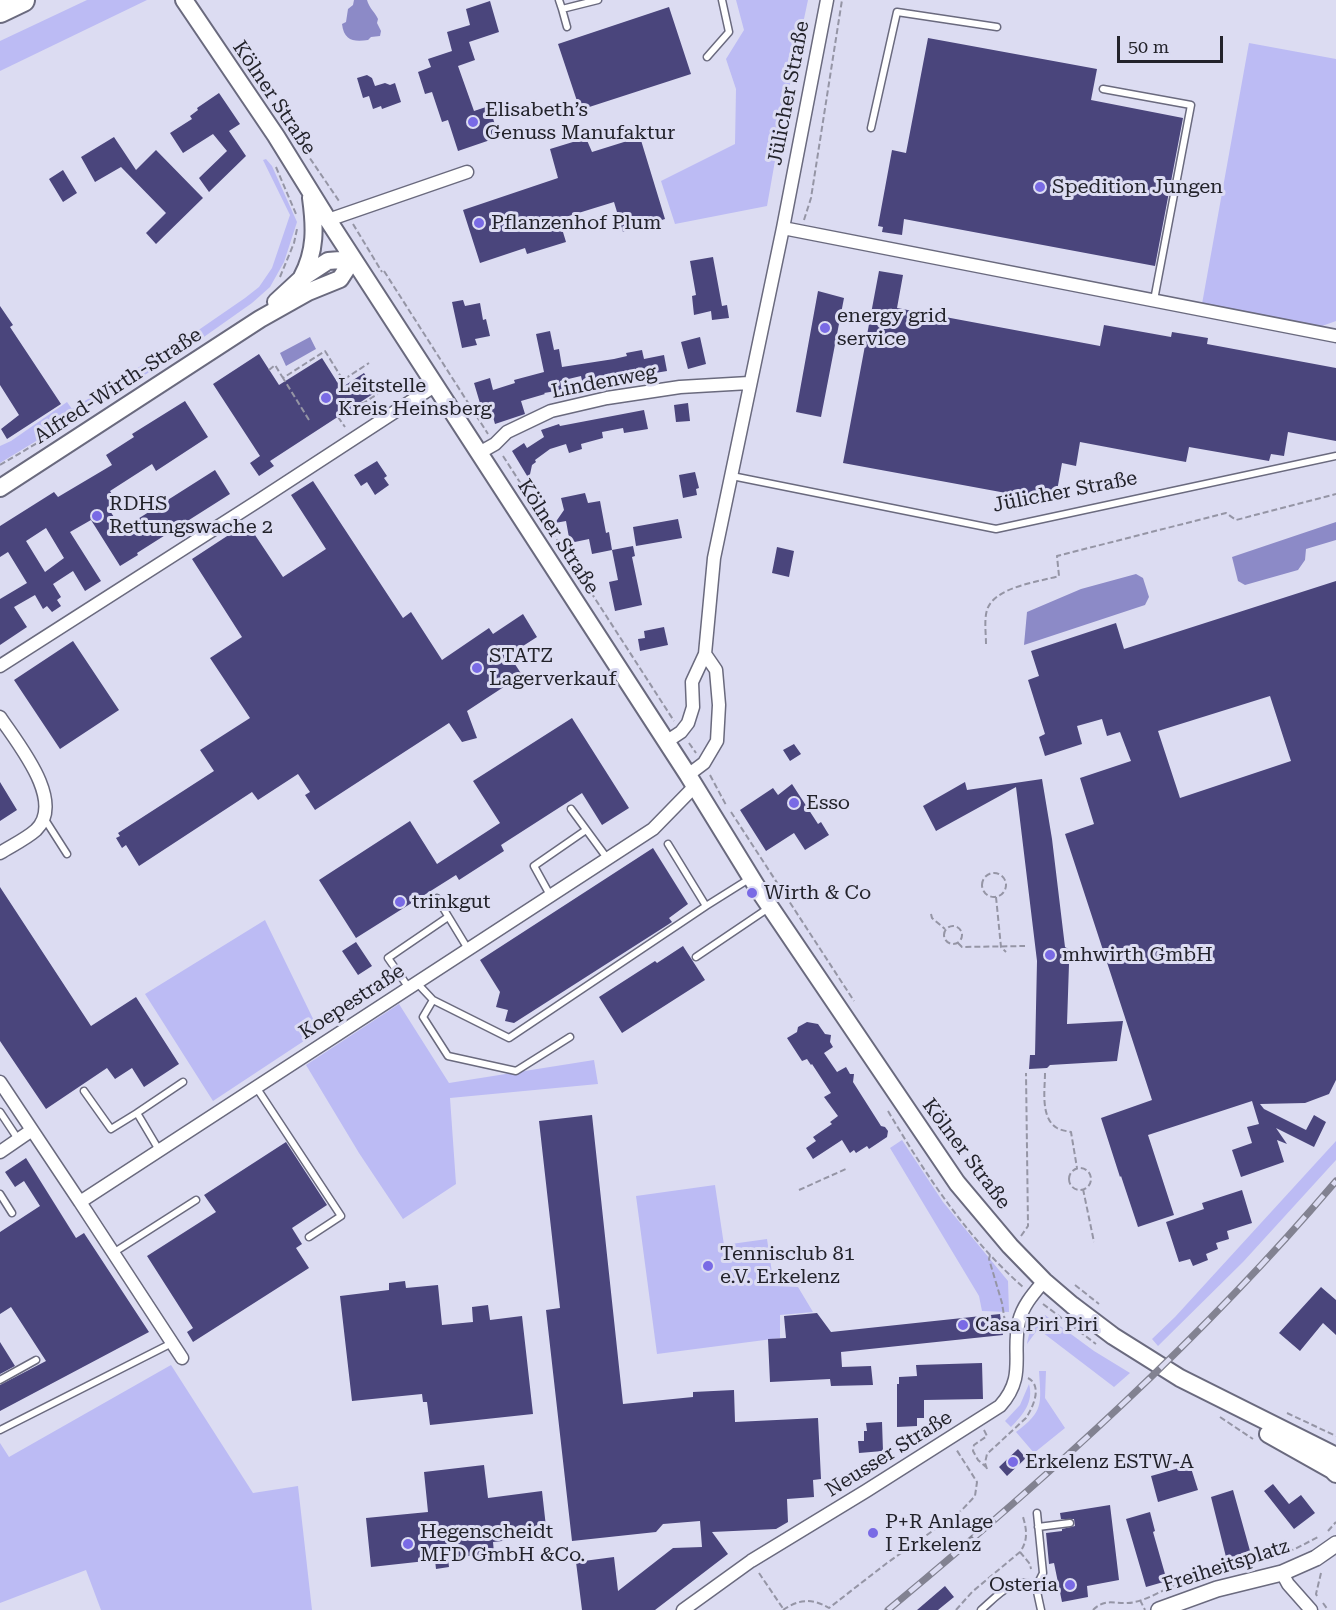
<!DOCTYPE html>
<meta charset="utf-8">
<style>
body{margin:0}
#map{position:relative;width:1336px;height:1610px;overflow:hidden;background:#dcdcf2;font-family:"Roboto Serif",serif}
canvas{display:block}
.scale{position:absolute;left:1117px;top:36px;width:106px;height:27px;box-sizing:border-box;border:3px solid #23232b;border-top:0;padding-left:8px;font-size:18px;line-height:21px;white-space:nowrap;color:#23232b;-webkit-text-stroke:4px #dcdcf2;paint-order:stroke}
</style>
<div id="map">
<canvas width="1336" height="1610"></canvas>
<div class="scale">50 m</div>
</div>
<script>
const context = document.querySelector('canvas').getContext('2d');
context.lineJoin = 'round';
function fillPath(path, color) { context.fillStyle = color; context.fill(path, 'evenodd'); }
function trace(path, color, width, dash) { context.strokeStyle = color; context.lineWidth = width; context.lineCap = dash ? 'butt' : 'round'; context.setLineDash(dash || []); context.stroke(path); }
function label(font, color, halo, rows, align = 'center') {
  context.font = font + ' "Roboto Serif",serif'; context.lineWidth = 6; context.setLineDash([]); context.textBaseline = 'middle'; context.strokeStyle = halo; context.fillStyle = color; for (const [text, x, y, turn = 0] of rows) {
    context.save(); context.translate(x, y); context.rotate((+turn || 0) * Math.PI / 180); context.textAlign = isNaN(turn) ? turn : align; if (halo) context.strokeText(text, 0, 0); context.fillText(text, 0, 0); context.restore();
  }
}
fillPath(new Path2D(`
 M87 0H147L0 71V41Z
 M736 0H808L781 127 767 206 675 224 661 181 735 144 736 89 726 59 744 30Z
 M1249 43 1336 59V321L1322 326 1202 304Z
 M266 159 272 166 297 222 284 262 270 287 252 303 184 351 0 463V446L11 441 67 402 72 409 200 329 245 298 259 287 272 268 290 215 263 160Z
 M265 920 319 1031 213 1101 145 994Z
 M399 1004 449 1083 594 1060 598 1084 450 1098 456 1184 403 1219 359 1153 306 1065Z
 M902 1140 943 1202 1008 1281 1009 1312 982 1311 979 1296 890 1148Z
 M1336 1141V1160L1243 1262 1158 1346 1152 1339 1175 1317Z
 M715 1185 724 1245 767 1239 774 1286 798 1287 813 1312 780 1315V1338L657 1354 636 1196Z
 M1045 1315 1094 1351 1130 1373 1114 1387 1038 1329 1027 1344C1030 1331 1031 1320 1045 1315Z
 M171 1365 253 1493 298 1486 312 1610H101L86 1570 0 1603V1443L9 1457Z
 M1039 1371H1046L1045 1398 1065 1428 1034 1453 1016 1432C1044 1411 1041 1404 1039 1371Z
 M1029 1384C1034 1402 1023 1415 1011 1427L1005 1421 1020 1405Z`), '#bcbbf4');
fillPath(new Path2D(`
 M354 0H367C369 8 375 12 378 19L377 23 381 31 380 36 371 37 368 40C354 42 344 41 342 24L346 22 348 9 353 5Z
 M310 337 316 349 286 366 280 353Z
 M1336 522V540L1306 549 1305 560 1298 570 1245 585 1238 581 1232 557Z
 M1136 574 1143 578 1149 597 1145 605 1024 645 1027 612 1081 589Z`), '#8c8ac7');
fillPath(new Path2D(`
 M490 1 499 32 469 42 475 60 458 66 474 111 489 106 499 137 458 151 448 120 442 122 432 92 425 94 418 72 431 67 428 59 452 51 447 32 470 25 466 9Z
 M669 7 691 74 580 110 558 44Z
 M928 38 1097 69 1091 100 1183 118 1155 266 904 219 902 235 882 232 883 227 878 226 892 150 906 153Z
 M367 75 372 78 375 86 385 83 390 85 395 83 401 102 382 109 381 106 373 109 369 96 363 98 357 78Z
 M219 93 240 124 229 131 246 156 209 192 199 178 227 151 213 134 183 153 170 133 192 119 190 116 198 110 197 108Z
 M114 137 136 170 156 150 203 198 156 244 146 233 166 213 121 167 95 182 81 157Z
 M640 137 665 219 623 232 614 202 559 219 566 242 527 254 525 248 480 263 463 210 558 178 550 149 586 138 592 152Z
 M63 170 77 193 63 202 49 179Z
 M713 257 722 306 727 305 729 318 712 320 711 311 694 315 692 296 696 295 690 261Z
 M879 271 903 275 897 308 1100 346 1104 325 1171 337 1172 332 1208 338 1207 344 1336 368V441L1288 432 1284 456 1271 454 1269 461 1189 447 1186 462 1080 442 1076 466 1062 463 1055 502 843 463Z
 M818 291 844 298 821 417 796 412Z
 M463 300 465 306 480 303 483 320 486 319 490 336 475 339 477 345 462 348 452 302Z
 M0 306 13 325 10 327 61 404 7 439 1 429 19 415 0 385Z
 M550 331 554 350 559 349 562 367 614 359 627 356 626 353 642 350 644 359 664 355 667 371 583 385 581 376 560 381 562 390 544 393 545 394 521 401 525 414 495 424 493 417 485 420 474 383 490 378 493 390 515 383 514 380 544 372 536 334Z
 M700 337 706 364 688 369 681 342Z
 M259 354 279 385 322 358 341 388 364 373 376 392 270 461 274 466 259 476 250 463 260 456 213 384Z
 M185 401 208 437 156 471 152 464 110 491 117 502 108 508 122 529 215 470 230 494 137 553 138 555 120 566 91 520 70 532 101 581 85 591 73 571 53 584 61 597 57 600 61 606 52 612 47 606 43 609 35 595 14 607 27 627 0 645V599L27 583 8 552 0 557V526L54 492 58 497 112 465 106 455 134 437 132 434ZM46 528 64 558 45 572 26 541Z
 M688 403 690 421 676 422 674 405Z
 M644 410 648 429 624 433 623 428 602 432 603 438 581 444 582 449 569 453 566 444 550 449 535 460 536 462 532 465 529 479 512 451 524 443 527 448 544 437 541 430 559 424 560 426Z
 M377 461 387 476 384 478 389 485 375 495 367 482 361 486 354 475Z
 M695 472 699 488 696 489 697 495 683 498 679 475Z
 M313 481 403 618 411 612 442 660 489 628 493 634 523 614 537 637 509 655 522 675 467 711 477 738 462 742 449 723 315 810 305 795 310 792 298 774 258 800 252 792 139 866 126 845 122 848 116 838 120 836 118 833 214 771 200 750 250 718 210 658 242 637 192 559 247 523 283 577 326 549 291 495Z
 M585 493 588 503 600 501 606 533 609 532 612 550 633 546 635 556 632 557 642 605 615 611 609 582 618 580 612 550 592 554 589 539 570 543 566 521 555 523 564 510 561 498Z
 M678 519 682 538 636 546 633 527Z
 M777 547 794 551 789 577 772 573Z
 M1336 581V1080L1329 1094 1305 1103 1260 1104 1264 1109 1306 1130 1314 1115 1326 1122 1314 1147 1276 1128 1287 1144 1277 1140 1284 1162 1241 1177 1232 1150 1252 1143 1247 1127 1259 1124 1252 1101 1148 1135 1174 1215 1138 1227 1121 1176 1120 1177 1101 1118 1152 1100 1065 834 1094 824 1080 778 1131 761 1120 732 1107 736 1102 719 1077 726 1082 744 1045 756 1039 737 1045 734 1028 680 1039 676 1031 651 1116 623 1124 649ZM1270 696 1291 761 1180 798 1158 731Z
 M664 627 668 645 640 651 638 639 645 638 644 631Z
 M73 641 119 710 60 749 14 680Z
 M572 718 629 808 602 825 582 793 501 845 504 851 459 880 456 875 356 938 319 880 410 821 437 864 500 823 473 781Z
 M794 744 801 754 790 761 783 750Z
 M1042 779 1052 839 1065 947 1070 950 1073 955 1069 964 1067 1024 1123 1021 1117 1061 1050 1065 1047 1068 1029 1069 1030 1055H1035L1037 961 1016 787 936 831 923 806 965 782 967 790Z
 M0 782 17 810 0 821Z
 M792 784 818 824 821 822 829 835 805 850 794 833 766 851 740 810 773 788 778 795Z
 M653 848 688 904 669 918 672 922 669 924 514 1023 505 1021 508 1010 496 1007 500 992 480 960Z
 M0 887 91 1026 136 997 179 1064 144 1087 132 1068 115 1079 107 1068 46 1109 0 1041Z
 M356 942 372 966 358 975 342 951Z
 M683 946 705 980 622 1033 599 997 655 961 657 963Z
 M807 1022 818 1024 825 1034 831 1035 830 1042 833 1047 824 1053 837 1072 846 1067 850 1074H854L853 1082 881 1126 885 1127 888 1131 887 1137 869 1149 867 1146 856 1153 854 1150 850 1153 842 1140 813 1159 806 1148 816 1141 813 1137 832 1124 830 1122 838 1116 824 1097 831 1093 812 1064 811 1065 807 1059 802 1061 787 1038 797 1032 798 1027Z
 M592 1115 623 1404 693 1397V1392L734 1390 735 1422 818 1418 821 1479 813 1480 814 1497 787 1499 788 1522 776 1529 712 1532 728 1554 655 1610H582L576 1562 614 1557 618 1591 673 1548 702 1547 700 1521 663 1524 656 1532 572 1541 546 1310 560 1308 539 1121Z
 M286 1142 327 1205 292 1228 302 1244 296 1248 309 1268 193 1342 187 1332 193 1328 147 1256 216 1212 204 1195Z
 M26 1158 76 1238 84 1233 149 1332 0 1411V1385L46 1361 11 1307 0 1314V1232L40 1206 24 1181 15 1187 5 1172Z
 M1242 1190 1252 1223 1227 1231 1229 1239 1216 1243 1218 1249 1206 1254 1208 1260 1193 1266 1190 1259 1179 1262 1166 1222 1204 1209 1202 1203Z
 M405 1281 406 1288 438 1285 442 1325 473 1322 472 1307 488 1305 490 1320 522 1316 533 1414 430 1425 427 1402H423L422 1394 352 1401 340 1296 389 1290V1283Z
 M1321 1287 1336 1300V1335L1323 1323 1300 1351 1279 1333Z
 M817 1313 831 1332 1000 1314 1003 1335 841 1352 842 1367 871 1366 873 1385 831 1386 830 1379 770 1382 768 1339 786 1338 784 1316Z
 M0 1342 15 1366 0 1374Z
 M982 1363 983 1399 924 1400V1418H917V1426L897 1427V1384H899V1377L917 1376 916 1365Z
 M882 1422 883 1451 859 1453 858 1441H864V1431H867L866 1423Z
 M1018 1449 1026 1458 1007 1476 999 1467Z
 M484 1465 488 1498 542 1491 547 1536 493 1542 494 1553 450 1558 448 1559 449 1567 436 1569 435 1560 371 1567 366 1518 428 1512 424 1472Z
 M1190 1465 1198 1490 1158 1502 1151 1476Z
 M1273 1484 1289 1504 1301 1495 1315 1513 1294 1529 1264 1491Z
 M1233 1490 1252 1558 1228 1565 1211 1497Z
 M1110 1505 1119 1580 1087 1586 1088 1597 1062 1602 1054 1563 1049 1564 1046 1533 1062 1531V1529L1075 1526 1074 1519H1061L1060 1513Z
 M1150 1512 1155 1531 1153 1532 1167 1581 1146 1587 1126 1519Z
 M945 1586 954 1597 938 1610H917Z`), '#4a457c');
const service = new Path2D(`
 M559 0 562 9 598 0
 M562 9 567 27
 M707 57 729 32 722 0
 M1103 89 1191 105 1154 300
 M871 128 897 12 997 27
 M732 476 996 529 1336 456
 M571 809 607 858
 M44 818 67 854
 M668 844 706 906 749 879
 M550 895 534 866 586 830
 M437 898 468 949
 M696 957 770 907
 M417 983 433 1000 509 1038 706 906
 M409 988 388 958 448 917
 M433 1000 423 1017 448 1056 516 1071 570 1037
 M256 1087 341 1216 309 1237
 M84 1091 111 1129 137 1113
 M0 1112 18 1139
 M159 1150 137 1113 183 1082
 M0 1194 12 1213
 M113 1253 196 1200
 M0 1380 36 1360
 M0 1430 172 1343
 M1038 1527 1070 1523
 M1036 1587 1043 1573 1037 1513
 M981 1610C996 1597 1016 1573 1036 1587L1041 1610`);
const minor = new Path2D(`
 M328 220 467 172
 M783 228 1336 336
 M479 453 495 444 507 432 551 411 607 398 680 387 749 383
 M0 666 258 501 436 385
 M0 717C17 743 66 801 36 830 26 839 11 846 0 853
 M666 742 681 732 688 723 693 707 692 682 705 654 714 558 783 228 827 0
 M688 775 704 763 717 741 719 705 716 670 705 654
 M0 1082 32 1130
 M0 1152 32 1130 80 1202 653 829 695 786
 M80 1202 182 1358
 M1282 1573 1288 1584 1311 1610
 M683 1610 751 1561 866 1491 1000 1406C1027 1376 1011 1354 1019 1321 1023 1305 1034 1293 1044 1281`);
const tertiary = new Path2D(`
 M1159 1610 1217 1589 1282 1573 1316 1558 1336 1544`);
const secondary = new Path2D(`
 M184 0 276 136 328 220 688 775 760 892 957 1183 1010 1246 1044 1281 1072 1305 1113 1336 1180 1378 1336 1456
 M302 277C316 251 315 227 311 198
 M276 302 302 278 328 261 353 259
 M0 488 260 319 308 292 340 279 353 259
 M1268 1434 1332 1470 1336 1474`);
const motorway = new Path2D(`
 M0 11 23 0`);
trace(service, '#6a6a7e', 9);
trace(minor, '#6a6a7e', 15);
trace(tertiary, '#6a6a7e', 18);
trace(secondary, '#6a6a7e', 20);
trace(motorway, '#6a6a7e', 26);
trace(new Path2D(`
 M305 151 339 201
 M276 167 296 214
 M804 220 811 198 842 0
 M353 224 382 272
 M384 271 488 434
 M280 277 294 243 297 229
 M269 370 275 365 283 378
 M361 402 368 412
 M362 404 387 388
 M338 417 345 427
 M309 420 283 378 325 351 343 380 369 363
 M503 456 674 721
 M0 465 44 439
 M986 644C986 634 984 620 987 610 994 587 1038 582 1059 576L1057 556 1226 513 1236 520 1336 494
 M689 743 696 753
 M710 775 726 805
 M731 812 854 1001
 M982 885a12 12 0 1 1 24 0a12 12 0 1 1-24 0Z
 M996 897 1001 947 1006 952
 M931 914 932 918 945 929
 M944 935a9 9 0 1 1 18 0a9 9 0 1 1-18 0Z
 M958 943 962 947 1025 946
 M1045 1073C1045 1089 1040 1118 1057 1128 1060 1130 1066 1131 1071 1132L1077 1168
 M888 1111C926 1175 967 1238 1023 1287
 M1069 1179a11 11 0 1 1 22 0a11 11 0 1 1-22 0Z
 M1083 1189 1094 1242
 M799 1190 848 1168
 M1021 1236 1028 1226 1026 1073
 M990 1255 989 1259 1002 1303 1005 1322
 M1075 1285 1099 1304
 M1043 1304 1096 1344
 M1287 1413 1336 1436
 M1220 1417 1253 1439
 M984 1430 987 1436 974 1445 973 1451 978 1460 986 1467
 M987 1469 985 1463 987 1454 1026 1418C1033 1407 1043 1386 1028 1378
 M1328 1531 1336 1522
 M1020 1552 1030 1564 1031 1569
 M1245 1566 1295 1549 1318 1537
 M759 1573 784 1610
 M1317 1596 1316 1594 1321 1573
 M1140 1600 1145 1610
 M1323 1603 1328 1610
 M783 1610C799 1599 812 1598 829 1608L887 1563 961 1511 975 1496 977 1482 956 1449
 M956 1610 972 1592 1020 1552C1028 1541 1027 1530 1023 1517
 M1093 1610C1105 1598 1114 1604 1128 1603 1143 1602 1159 1592 1173 1586 1184 1582 1194 1579 1205 1576`), '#9595a5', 2, [6, 3]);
trace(service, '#fff', 6);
trace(minor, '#fff', 12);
trace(tertiary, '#fff', 15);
trace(secondary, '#fff', 16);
trace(motorway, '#fff', 22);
const rail = new Path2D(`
 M888 1610C1047 1478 1202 1339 1336 1181`);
trace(rail, '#828291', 7);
trace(rail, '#dcdcf2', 4.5, [14]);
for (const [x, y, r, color] of [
 [473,122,6,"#796ae5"],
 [1040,187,6,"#796ae5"],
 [479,223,6,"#796ae5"],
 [825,328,6,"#796ae5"],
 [326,398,6,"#796ae5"],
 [97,516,6,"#796ae5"],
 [477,668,6,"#796ae5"],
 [794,803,6,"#796ae5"],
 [752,893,6,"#796ae5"],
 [400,902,6,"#796ae5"],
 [1050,955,6,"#796ae5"],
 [708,1266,6,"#796ae5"],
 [963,1325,6,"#796ae5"],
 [1013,1462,6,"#796ae5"],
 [873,1533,6,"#796ae5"],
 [408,1544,6,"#796ae5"],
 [1070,1585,6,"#796ae5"]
]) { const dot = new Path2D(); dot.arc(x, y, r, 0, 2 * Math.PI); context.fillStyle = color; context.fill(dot); trace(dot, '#dcdcf2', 2); }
label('20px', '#23232b', '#dcdcf2', [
 ["Jülicher Straße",789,93,-79],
 ["Kölner Straße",274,98,56],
 ["Lindenweg",604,382,-11],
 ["Alfred-Wirth-Straße",118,386,-33],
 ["Jülicher Straße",1065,492,-11],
 ["Kölner Straße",558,537,57],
 ["Koepestraße",352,1002,-33],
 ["Kölner Straße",966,1154,53],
 ["Neusser Straße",889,1454,-32],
 ["Freiheitsplatz",1226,1566,-18]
]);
label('20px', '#23232b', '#dcdcf2', [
 ["Elisabeth’s",485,110],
 ["Genuss Manufaktur",485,133],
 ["Spedition Jungen",1052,187],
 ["Pflanzenhof Plum",491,223],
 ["energy grid",837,316],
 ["service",837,339],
 ["Leitstelle",338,386],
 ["Kreis Heinsberg",338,409],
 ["RDHS",109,504],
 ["Rettungswache 2",109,527],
 ["STATZ",489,656],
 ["Lagerverkauf",489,679],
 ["Esso",806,803],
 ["Wirth & Co",764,893],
 ["trinkgut",412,902],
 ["mhwirth GmbH",1062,955],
 ["Tennisclub 81",720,1254],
 ["e.V. Erkelenz",720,1277],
 ["Casa Piri Piri",975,1325],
 ["Erkelenz ESTW-A",1025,1462],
 ["P+R Anlage",885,1522],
 ["I Erkelenz",885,1545],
 ["Hegenscheidt",420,1532],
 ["MFD GmbH &Co.",420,1555],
 ["Osteria",1058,1585,"right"]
], 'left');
</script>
